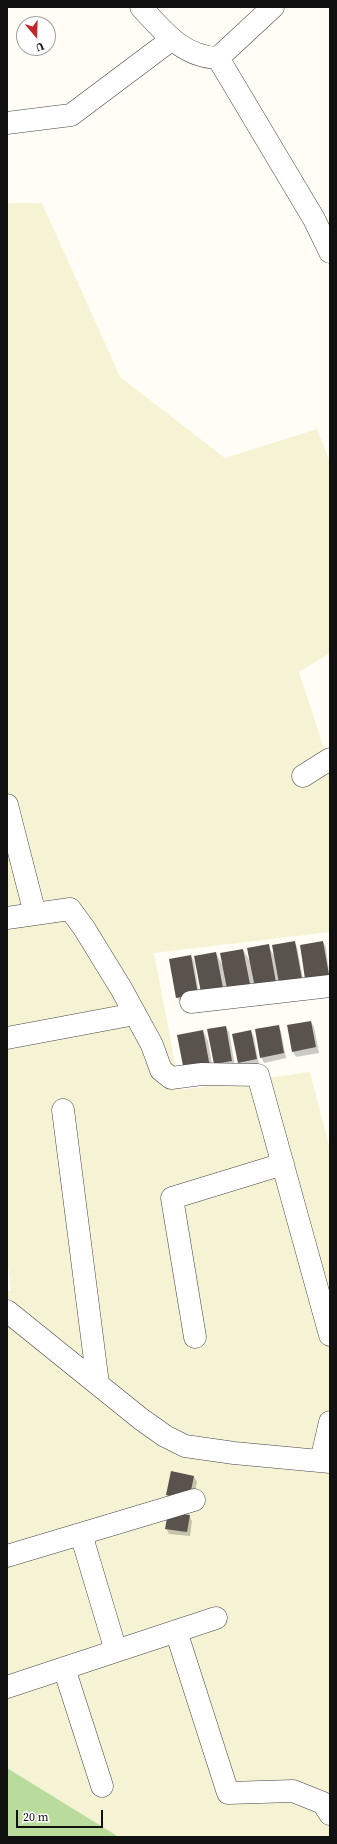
<!DOCTYPE html>
<style>
body{margin:0}
#map{position:relative;width:337px;height:1844px;overflow:hidden;background:#fffdf5;font-family:"Source Serif 4",serif}
canvas{display:block}
.frame{position:absolute;inset:0;border:8px solid #111;pointer-events:none}
.north{position:absolute;left:16px;top:16px;width:40px;height:40px;box-sizing:border-box;background:#fff;border:1px solid #a0a0a0;border-radius:50%;rotate:161deg;font-size:11px;font-weight:700;line-height:16px;text-align:center;color:#111}
.north::after{content:'';display:block;margin:auto;width:14px;height:18px;background:#c4262e;clip-path:polygon(50% 0,100% 100%,50% 72%,0 100%)}
.scale{position:absolute;left:16px;top:1810px;width:87px;height:18px;box-sizing:border-box;border:2px solid #111;border-top:0;padding-left:5px;font-size:12px;line-height:14px;white-space:nowrap;color:#111;-webkit-text-stroke:3px #fff;paint-order:stroke}
</style>
<div id="map">
<canvas width="337" height="1844"></canvas>
<div class="frame"></div>
<div class="north">U</div>
<div class="scale">20 m</div>
</div>
<script>
const context = document.querySelector('canvas').getContext('2d');
context.lineJoin = 'round';
function fillPath(path, color) { context.fillStyle = color; context.fill(path, 'evenodd'); }
function trace(path, color, width, dash) { context.strokeStyle = color; context.lineWidth = width; context.lineCap = dash ? 'butt' : 'round'; context.setLineDash(dash || []); context.stroke(path); }
fillPath(new Path2D(`
 M7 203H42L120 377 225 458 317 429 330 462V653L299 672 330 767V932L154 953 180 1090 310 1072 330 1150V1837H119L7 1768V1291L11 1290 7 1259Z`), '#f6f3d4');
fillPath(new Path2D(`
 M7 1768 119 1837H7Z`), '#b9dc9c');
fillPath(new Path2D(`
 M294 942 297 947 304 984 279 981 209 1007 216 953 223 966 243 950 251 963 268 946 275 957Z
 M323 942 326 947 330 980 309 984Z
 M191 956 194 961 200 999 180 1002 177 997Z
 M311 1022 314 1027 319 1053 296 1057 293 1052 288 1026Z
 M278 1026 281 1031 286 1058 264 1063 261 1057Z
 M226 1027 229 1032 235 1066 218 1069 209 1030Z
 M203 1031 208 1041 214 1076 179 1035Z
 M251 1031 254 1037 259 1065 242 1068 239 1063Z
 M194 1477 197 1482 192 1504 170 1500 167 1495Z
 M189 1516 192 1521 190 1536 169 1534 166 1528Z`), '#0003');
fillPath(new Path2D(`
 M295 941 302 979 279 983 272 945Z
 M323 941 329 975 305 979 300 945Z
 M269 944 277 988 256 993 247 948Z
 M243 949 251 989 228 994 220 953Z
 M216 952 224 993 202 998 194 956Z
 M191 955 198 994 176 998 169 959Z
 M311 1021 316 1047 292 1052 287 1025Z
 M279 1025 284 1053 260 1058 255 1029Z
 M226 1026 232 1061 214 1064 207 1029Z
 M203 1030 210 1067 184 1071 177 1035Z
 M251 1030 257 1059 238 1063 232 1034Z
 M171 1471 194 1476 189 1500 166 1495Z
 M168 1512 190 1515 187 1532 165 1529Z`), '#5a524d');
const street = new Path2D(`
 M141 7C163 31 183 57 218 58L273 7
 M218 58 314 219 330 252
 M7 123 71 115 171 40
 M303 776 330 759
 M7 805 35 914
 M7 918 70 909 84 928 122 990 152 1045 161 1070 171 1078 202 1074 258 1075 330 1335
 M191 1002 330 986
 M7 1038 135 1014
 M63 1110 98 1384
 M7 1311 141 1419 165 1436 185 1446 234 1453 330 1462
 M195 1337 172 1198 283 1164
 M321 1461 330 1422
 M81 1534 116 1651
 M7 1556 194 1500
 M176 1631 228 1793 293 1791 323 1803 330 1814
 M64 1668 102 1786
 M7 1687 216 1618`);
trace(street, '#444', 23);
trace(street, '#fff', 22);
</script>
